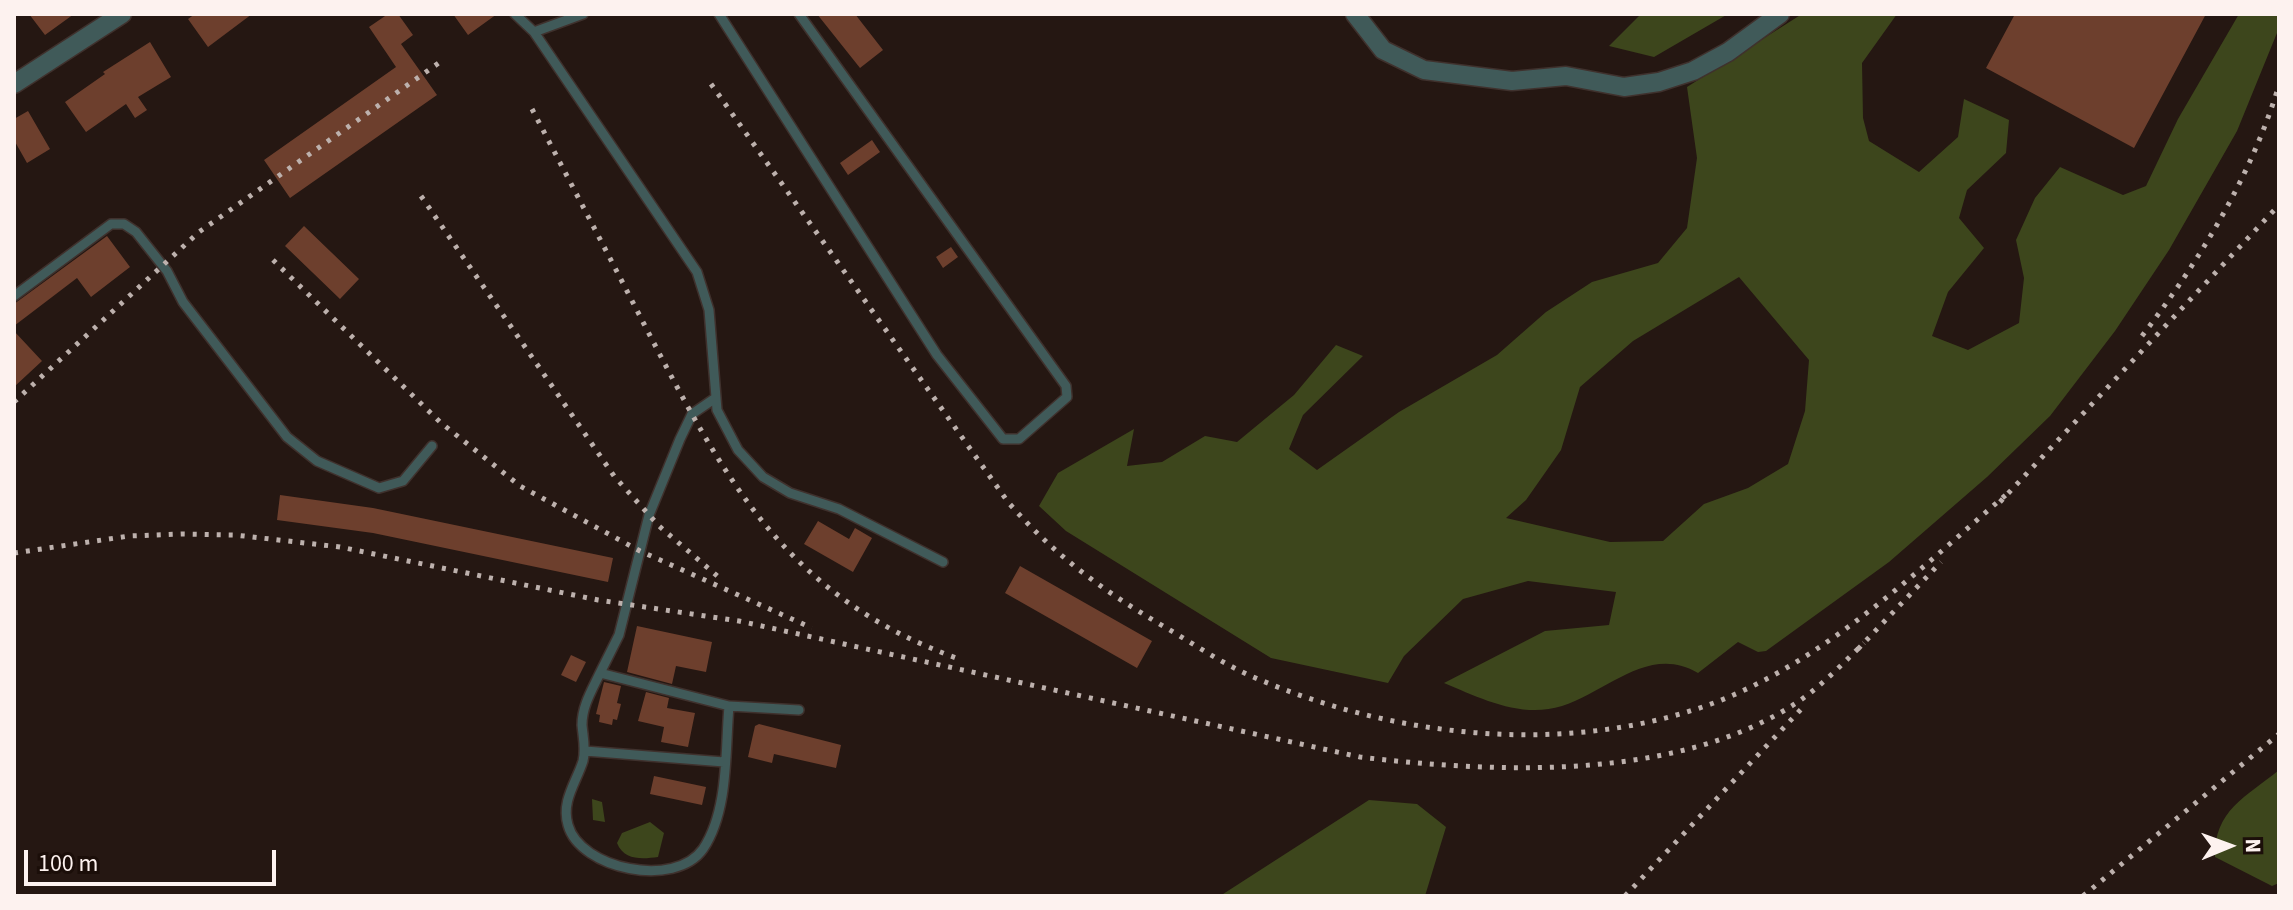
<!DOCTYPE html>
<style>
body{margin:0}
#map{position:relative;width:2293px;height:910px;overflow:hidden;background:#251712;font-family:"Source Sans 3",sans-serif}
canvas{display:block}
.frame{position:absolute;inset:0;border:16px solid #fdf2ef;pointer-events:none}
.north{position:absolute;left:2189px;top:806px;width:80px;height:80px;-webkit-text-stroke:6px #1b0e09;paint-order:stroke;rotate:89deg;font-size:22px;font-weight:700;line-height:32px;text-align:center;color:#fdf2ef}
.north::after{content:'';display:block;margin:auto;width:28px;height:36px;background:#fdf2ef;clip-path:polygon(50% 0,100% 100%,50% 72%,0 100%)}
.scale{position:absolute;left:24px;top:850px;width:252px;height:36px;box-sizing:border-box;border:4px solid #fdf2ef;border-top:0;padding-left:10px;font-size:24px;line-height:28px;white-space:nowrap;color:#fdf2ef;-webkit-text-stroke:6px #1b0e09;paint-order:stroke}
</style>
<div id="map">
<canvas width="2293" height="910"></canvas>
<div class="frame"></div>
<div class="north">N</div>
<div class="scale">100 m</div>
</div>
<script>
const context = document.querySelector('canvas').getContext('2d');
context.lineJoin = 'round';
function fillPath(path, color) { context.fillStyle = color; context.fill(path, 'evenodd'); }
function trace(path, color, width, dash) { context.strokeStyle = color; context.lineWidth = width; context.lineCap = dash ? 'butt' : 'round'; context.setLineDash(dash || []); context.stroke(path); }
fillPath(new Path2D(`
 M1641 14H1728L1654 57 1609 46Z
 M1802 14H1897L1862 63 1863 118 1869 141 1919 172 1958 137 1964 99 2009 120 2006 153 1967 190 1959 218 1984 248 1948 292 1932 336 1968 350 2019 323 2024 278 2016 240 2035 198 2060 167 2123 195 2146 186 2178 119 2239 14H2279V28L2237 131 2169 250 2115 331 2050 416 1987 477 1889 562 1766 651 1758 652 1738 642 1698 673C1649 644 1607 692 1562 706 1521 719 1480 698 1444 683L1545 631 1609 625 1616 592 1528 581 1463 599 1404 656 1388 683 1271 658 1066 531 1039 506 1058 473 1134 429 1127 466 1162 462 1205 436 1237 442 1294 395 1336 345 1363 356 1303 415 1289 449 1317 470 1399 412 1497 355 1546 312 1592 282 1658 263 1687 228 1697 158 1687 87ZM1739 277 1809 360 1805 411 1788 464 1748 488 1704 504 1663 541 1610 542 1506 518 1526 500 1561 450 1580 387 1633 341Z
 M2279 770V883L2272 886 2215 857C2214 810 2246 797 2279 770Z
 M592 799 602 802 605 822 593 820Z
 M1369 800 1417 804 1446 827 1425 896H1220Z
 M650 822 664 833 658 857C643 859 624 861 617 843L622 833Z`), '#3d461c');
fillPath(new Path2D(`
 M29 14H74L45 35Z
 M195 14H252L208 47 188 19Z
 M388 14H398L413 35 401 44 437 95 290 198 264 160 396 67 369 27Z
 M453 14H497L468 35Z
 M817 14H855L883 50 860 68Z
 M2015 14H2206L2134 148 1986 68Z
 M150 42 171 77 138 97 147 110 135 118 126 104 86 132 65 102 105 74 103 72Z
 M28 111 50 149 27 163 14 140V119Z
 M872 140 880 152 848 175 840 163Z
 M304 226 359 279 340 299 285 246Z
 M107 236 130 267 91 297 77 278 14 326V304Z
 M951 247 958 257 943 268 936 257Z
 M14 331 42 361 14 387Z
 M280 495 373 508 613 558 608 582 373 533 277 520Z
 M818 521 849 539 855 528 872 538 853 572 804 544Z
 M1020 566 1152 641 1137 668 1005 593Z
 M637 626 712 642 706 672 676 666 672 684 627 672Z
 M571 655 586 662 576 682 561 675Z
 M604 682 621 686 617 703 621 704 617 720 613 719 612 725 599 722 600 715 596 714Z
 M646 692 669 698 667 708 695 713 688 747 661 742 664 727 638 721Z
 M759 724 841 745 836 768 774 754 772 763 748 757 755 726Z
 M654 776 706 787 702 805 650 794Z`), '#6d3f2d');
const lane = new Path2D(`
 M515 14 534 32 697 272 709 310 717 410 738 450 763 477 790 493 839 509 943 562
 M719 14 937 355 1003 439H1019L1067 397 1066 386 799 14
 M534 32 583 14
 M14 296 111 224H124L136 232 167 271 183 302 287 437 317 461 379 488 403 481 432 446
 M600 673C592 690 582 706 582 725 583 737 586 749 583 761 576 783 561 801 568 825 580 869 675 889 703 849 729 810 725 751 729 706L600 673 619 635 649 515 680 439 692 414 714 399
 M729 706 799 710
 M585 751 724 762`);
const street = new Path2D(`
 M1355 14 1383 50 1424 70 1512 81 1566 76 1624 87 1659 82 1693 71 1728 52 1780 14
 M14 84 122 14`);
trace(lane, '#3f312d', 12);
trace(street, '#3f312d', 21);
trace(lane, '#405a59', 9);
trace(street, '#405a59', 18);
trace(new Path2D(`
 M711 84 1008 502C1054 555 1102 590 1163 626 1194 644 1224 665 1258 679 1399 739 1573 757 1719 701 1828 658 1920 569 2008 493
 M532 109C569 180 607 252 644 324 724 478 785 597 959 659
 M421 196 614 476 659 526 722 580
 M273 260 440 422 520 486 640 551 812 628
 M2142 336C2200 260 2251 177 2279 85
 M14 402 199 232 443 60
 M2000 502 2279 205
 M14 553 129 536 182 534 235 535 340 547 598 600 739 621 1360 757C1495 773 1670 781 1790 707 1818 690 1841 665 1864 643
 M1858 649 1941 562
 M1625 896 1806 704
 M2083 896 2279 734`), '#bdb1ad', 5, [4, 8]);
</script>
